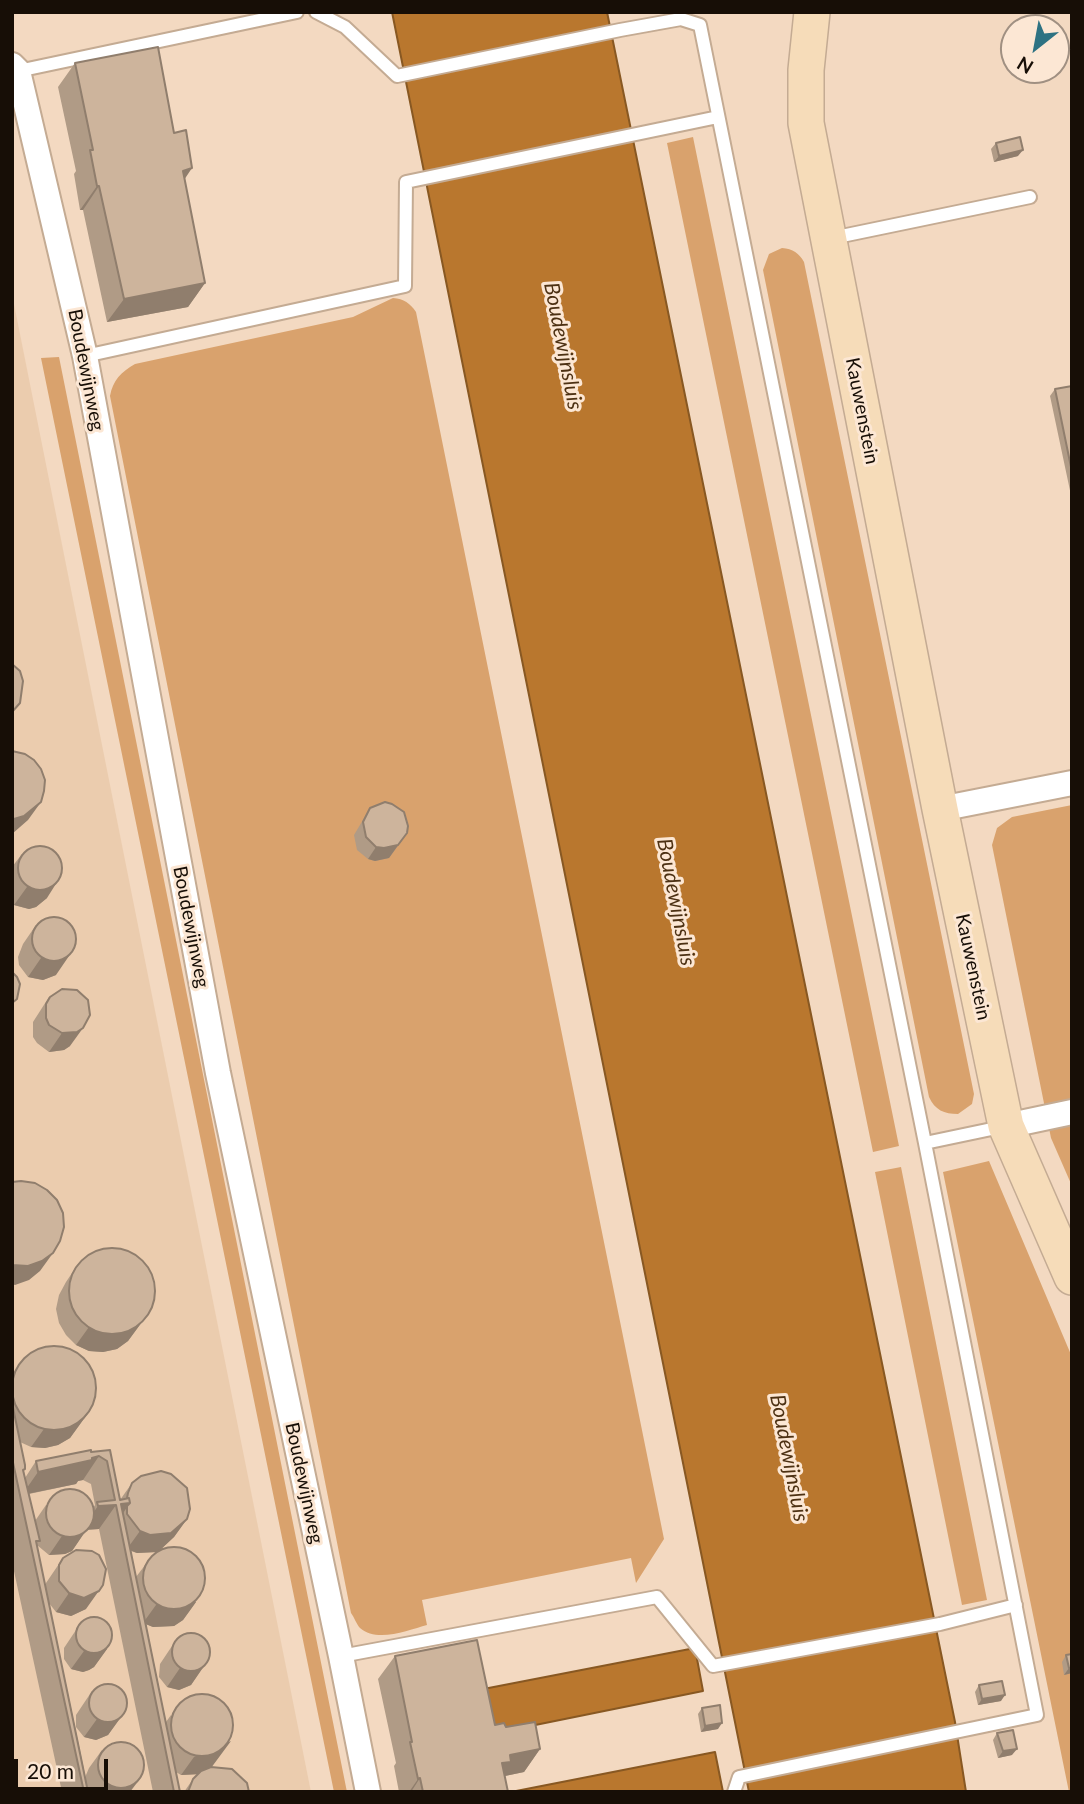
<!DOCTYPE html>
<style>
body{margin:0}
#map{position:relative;width:1084px;height:1804px;overflow:hidden;background:#f3d9c1;font-family:Lato,sans-serif}
canvas{display:block}
.frame{position:absolute;inset:0;border:14px solid #170e06;pointer-events:none}
.north{position:absolute;left:1000px;top:14px;width:70px;height:70px;box-sizing:border-box;background:#fce7d4;border:2px solid #a09082;border-radius:50%;rotate:211deg;font-size:19px;font-weight:700;line-height:28px;text-align:center;color:#170e06}
.north::after{content:'';display:block;margin:auto;width:24px;height:32px;background:#2e7282;clip-path:polygon(50% 0,100% 100%,50% 72%,0 100%)}
.scale{position:absolute;left:14px;top:1759px;width:94px;height:32px;box-sizing:border-box;border:4px solid #170e06;border-top:0;padding-left:9px;font-size:21px;line-height:24px;white-space:nowrap;color:#170e06;-webkit-text-stroke:5px #fce7d4;paint-order:stroke}
</style>
<div id="map">
<canvas width="1084" height="1804"></canvas>
<div class="frame"></div>
<div class="north">N</div>
<div class="scale">20 m</div>
</div>
<script>
const context = document.querySelector('canvas').getContext('2d');
context.lineJoin = 'round';
function fillPath(path, color) { context.fillStyle = color; context.fill(path, 'evenodd'); }
function trace(path, color, width, dash) { context.strokeStyle = color; context.lineWidth = width; context.lineCap = dash ? 'butt' : 'round'; context.setLineDash(dash || []); context.stroke(path); }
function label(font, color, halo, rows, align = 'center') {
  context.font = font + ' Lato,sans-serif'; context.lineWidth = 6; context.setLineDash([]); context.textBaseline = 'middle'; context.strokeStyle = halo; context.fillStyle = color; for (const [text, x, y, turn = 0] of rows) {
    context.save(); context.translate(x, y); context.rotate((+turn || 0) * Math.PI / 180); context.textAlign = isNaN(turn) ? turn : align; if (halo) context.strokeText(text, 0, 0); context.fillText(text, 0, 0); context.restore();
  }
}
fillPath(new Path2D(`
 M12 294 311 1792H12Z`), '#ebccae');
fillPath(new Path2D(`
 M693 137 899 1146 873 1152 667 143Z
 M782 248C793 249 799 253 804 262L974 1094 972 1104 958 1114C944 1114 935 1110 929 1097L763 270 769 254Z
 M393 298C404 299 410 303 416 312L664 1539 636 1583 631 1558 422 1600 427 1625C409 1630 377 1643 360 1628 357 1625 354 1617 351 1613L110 396C113 380 121 372 135 364L353 317Z
 M59 357 347 1792H334L41 358Z
 M1072 805V1186L1051 1138 992 845 997 828 1012 817Z
 M989 1161 1072 1357V1792H1069L943 1172Z
 M901 1167 987 1600 962 1605 875 1172Z`), '#d9a26d');
const water = new Path2D(`
 M392 12H607L955 1722 966 1792H749Z
 M695 1648 703 1691 476 1737 468 1692Z
 M715 1752 723 1792H511Z`);
fillPath(water, '#b9772e');
trace(water, '#885822', 2);
const lane = new Path2D(`
 M316 12 345 27 397 76 620 30 681 19 700 25 925 1143
 M18 71 297 12
 M832 238 1030 197
 M85 356 405 286 406 182 718 117
 M341 1656 657 1597 713 1666 940 1624 1016 1605
 M734 1792 739 1777 1037 1715 925 1143 1006 1126`);
const street = new Path2D(`
 M12 65 18 71 85 356 218 1073 341 1656 368 1792
 M940 809 1072 783
 M1006 1126 1072 1112`);
const secondary = new Path2D(`
 M812 12 806 70V123L940 809 1006 1126 1072 1277`);
trace(lane, '#c4ab93', 16);
trace(street, '#c4ab93', 28);
trace(secondary, '#c4ab93', 38);
trace(lane, '#fff', 12);
trace(street, '#fff', 24);
trace(secondary, '#f6dcb9', 35);
fillPath(new Path2D(`
 M75 63 174 133 184 179 205 283 188 307 107 322 83 210H80L74 174 76 171 58 87Z
 M996 143 1018 156 994 162 991 149Z
 M1072 386V500L1050 396 1055 389Z
 M370 808 407 833 389 858 375 861 368 859 357 850 354 835Z
 M22 854 47 898 36 907 29 909 14 905 12 903V867Z
 M36 925 56 975 43 980 28 977 19 965 18 957 23 944Z
 M49 997 70 1046 64 1050 49 1052 37 1043 33 1037V1022Z
 M78 1264 150 1311 128 1341 117 1349 103 1352 89 1351 76 1345 66 1335 59 1323 56 1309 59 1295 66 1282Z
 M21 1362 91 1409 70 1438 58 1445 45 1448 31 1447 20 1442 25 1478 36 1461 110 1450 120 1500 132 1483 187 1519 174 1537 162 1548 196 1602 183 1620 174 1626 153 1627 146 1624 166 1722 171 1715 212 1767 249 1792H184L193 1779 198 1774 181 1775 176 1772 180 1792H153L99 1529 86 1530 72 1551 65 1554 49 1555 37 1545 46 1590V1583L63 1558 86 1609 71 1616 56 1612 49 1603 86 1779V1775L89 1768 102 1750 130 1792H62L12 1562V1375ZM83 1480 91 1484 95 1505 93 1508 46 1505 35 1521 29 1494 76 1484 78 1481ZM131 1551 137 1553 155 1552 136 1577Z
 M80 1624 107 1649 94 1667 89 1670 83 1672 71 1669 64 1659V1648Z
 M176 1640 204 1666 191 1685 179 1690 167 1687 159 1677 160 1664Z
 M1066 1655 1072 1673 1064 1675 1062 1662Z
 M395 1656 495 1725 506 1727 540 1749 524 1772 505 1776 508 1792H399L394 1766 396 1763 378 1679Z
 M979 1685 1001 1701 978 1705 975 1692Z
 M92 1691 121 1717 108 1735 96 1740 84 1737 76 1727V1715Z
 M702 1708 718 1729 701 1732 698 1714Z
 M997 1733 1012 1755 998 1758 993 1740Z`), '#b09b86');
fillPath(new Path2D(`
 M1023 150 1018 156 994 162 999 156Z
 M192 168 176 192 183 171Z
 M97 186H99L83 210H80Z
 M205 283 188 307 107 322 124 299Z
 M41 802 28 820 12 834V818Z
 M407 833 389 858 375 861 368 859 376 847Z
 M59 879 47 898 36 907 29 909 14 905 27 887Z
 M69 956 56 975 43 980 28 977 41 958Z
 M83 1028 70 1046 64 1050 49 1052 62 1033Z
 M53 1253 40 1271 29 1280 15 1285 12 1284V1265Z
 M150 1311 128 1341 117 1349 103 1352 89 1351 76 1345 89 1327Z
 M91 1409 70 1438 58 1445 45 1448 31 1447 44 1429Z
 M99 1456 83 1480 78 1481 76 1484 22 1495 38 1472Z
 M130 1503 119 1519 121 1504Z
 M116 1505 99 1529 81 1530 98 1506Z
 M187 1519 174 1537 158 1552 137 1553 127 1549 140 1531Z
 M85 1532 72 1551 65 1554 49 1555 62 1536Z
 M103 1585 86 1609 71 1616 56 1612 69 1593Z
 M196 1602 183 1620 174 1626 153 1627 143 1623 156 1605Z
 M107 1649 94 1667 89 1670 83 1672 71 1669 84 1651Z
 M204 1666 191 1685 179 1690 167 1687 180 1668Z
 M1069 1668H1072V1673L1064 1675Z
 M1005 1695 1001 1701 978 1705 982 1699Z
 M121 1717 108 1735 96 1740 84 1737 97 1719Z
 M722 1723 718 1729 701 1732 705 1726Z
 M231 1741 211 1768 202 1774 181 1775 194 1757Z
 M540 1749 524 1772 500 1777 502 1763 510 1755Z
 M1017 1749 1012 1755 998 1758 1003 1751Z
 M142 1776 130 1792H102L108 1784Z
 M420 1778 411 1792H409L418 1779Z`), '#907e6d');
const building = new Path2D(`
 M158 47 174 133 186 130 192 168 183 171 205 283 124 299 99 186H97L90 150H93L75 63Z
 M1020 137 1023 150 999 156 996 143Z
 M1072 386V472L1055 389Z
 M12 664 20 671 23 681 20 703 12 712Z
 M12 751 25 754 34 760 41 769 45 780 44 791 41 802 24 816 14 819 12 818Z
 M385 802 392 804 404 812 408 826 407 833 398 845 384 848 376 847 366 837 363 822 370 808Z
 M18 868a22 22 0 1 1 44 0a22 22 0 1 1-44 0Z
 M32 939a22 22 0 1 1 44 0a22 22 0 1 1-44 0Z
 M12 972 17 977 20 984 17 999 12 1003Z
 M62 989 77 990 88 1000 90 1015 83 1028 77 1032 62 1033 49 1025 46 1018V1004L50 997Z
 M21 1181 35 1183 47 1190 57 1200 63 1213 64 1227 60 1241 53 1253 42 1261 28 1266 12 1265V1182Z
 M69 1291a43 43 0 1 1 86 0a43 43 0 1 1-86 0Z
 M12 1388a42 42 0 1 1 84 0a42 42 0 1 1-84 0Z
 M12 1403 25 1465V1469L23 1470 40 1541H36L88 1792H84L12 1458Z
 M91 1450V1452L110 1450 120 1500 129 1498 130 1503 121 1504 180 1792H174L116 1505 98 1506 97 1502 115 1500 107 1461 99 1456 92 1458V1460L38 1472 36 1461Z
 M161 1471 171 1474 187 1488 190 1509 187 1519 171 1533 150 1535 140 1531 127 1514V1506L130 1503 129 1498H127L128 1493 132 1483 141 1476Z
 M46 1513a24 24 0 1 1 48 0a24 24 0 1 1-48 0Z
 M143 1578a31 31 0 1 1 62 0a31 31 0 1 1-62 0Z
 M76 1550 92 1551 99 1555 106 1569 103 1585 99 1591 84 1598 69 1593 59 1581V1565L63 1558Z
 M76 1635a18 18 0 1 1 36 0a18 18 0 1 1-36 0Z
 M172 1652a19 19 0 1 1 38 0a19 19 0 1 1-38 0Z
 M477 1640 495 1725 504 1723 506 1727 535 1722 540 1749 510 1755 511 1762 502 1763 508 1792H423L420 1778 418 1779 410 1742H412L395 1656Z
 M1072 1654V1668H1069L1066 1655Z
 M1002 1681 1005 1695 982 1699 979 1685Z
 M89 1703a19 19 0 1 1 38 0a19 19 0 1 1-38 0Z
 M171 1725a31 31 0 1 1 62 0a31 31 0 1 1-62 0Z
 M720 1705 722 1723 705 1726 702 1708Z
 M1013 1730 1017 1749 1003 1751 997 1733Z
 M98 1765a23 23 0 1 1 46 0a23 23 0 1 1-46 0Z
 M211 1767 232 1769 247 1783 249 1792H188L193 1779 201 1771Z`);
fillPath(building, '#cdb49c');
trace(building, '#907e6d', 2);
label('19px', '#170e06', '#fce7d4', [
 ["Boudewijnweg",86,370,79],
 ["Kauwenstein",862,411,79],
 ["Boudewijnweg",191,927,79],
 ["Kauwenstein",973,967,78],
 ["Boudewijnweg",304,1483,78]
]);
label('italic 21px', '#4d3113', '#fce7d4', [
 ["Boudewijnsluis",563,346,79],
 ["Boudewijnsluis",676,902,79],
 ["Boudewijnsluis",789,1458,79]
]);
</script>
